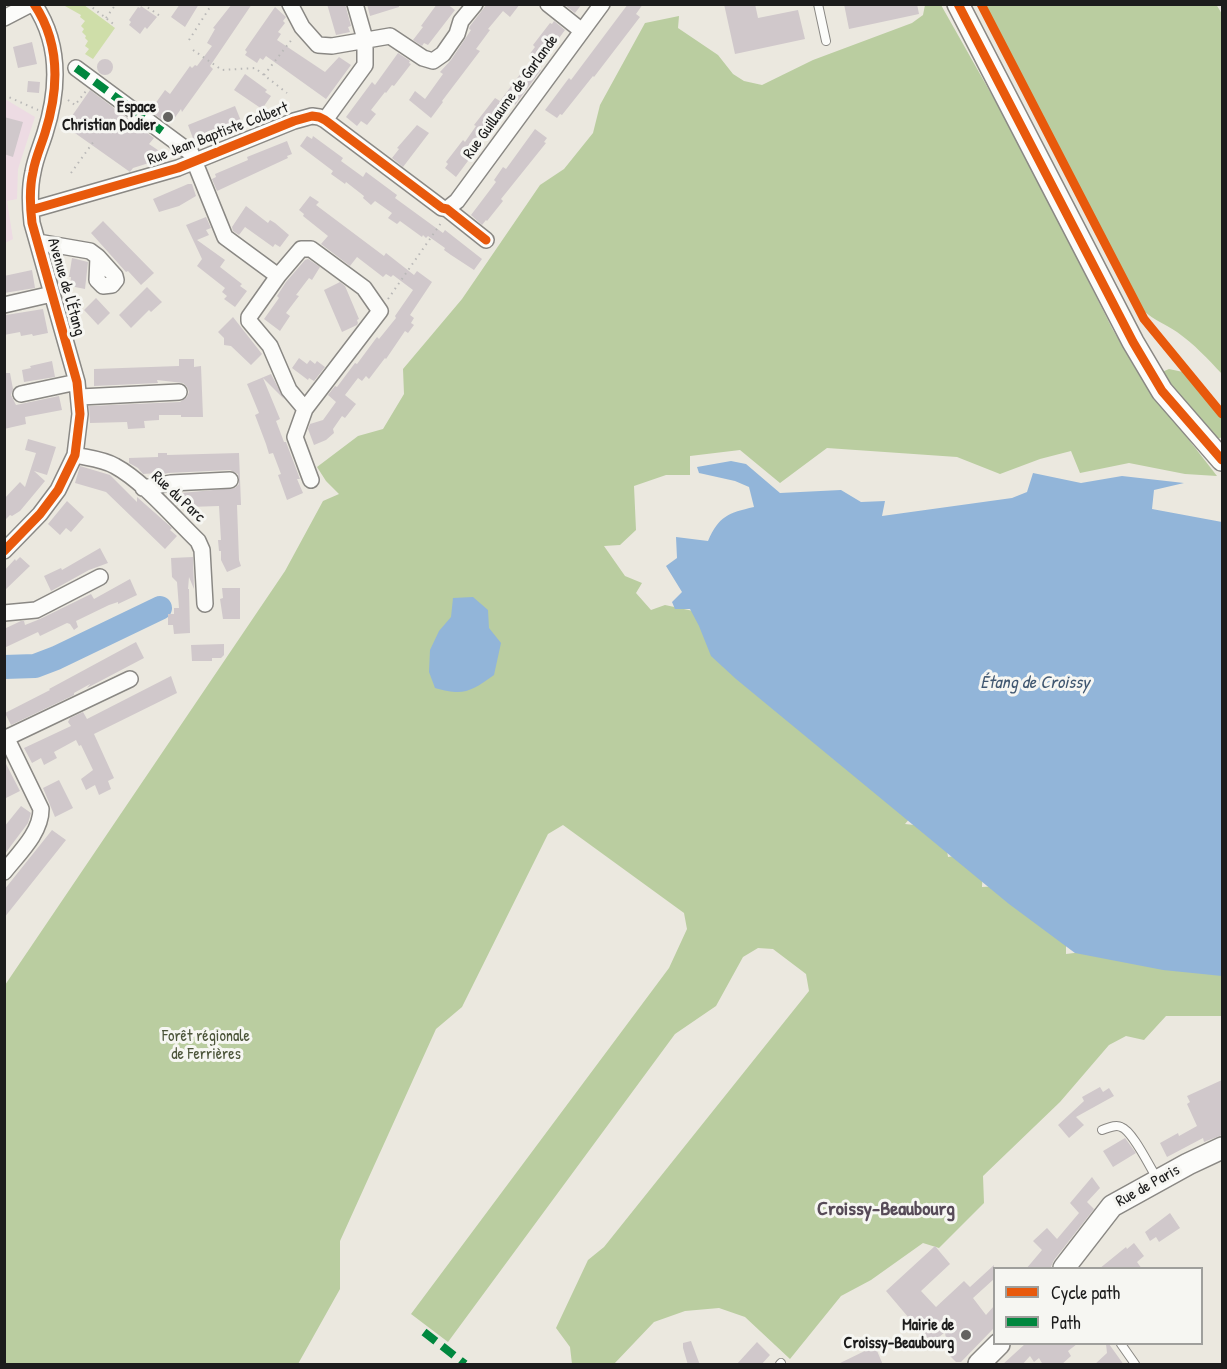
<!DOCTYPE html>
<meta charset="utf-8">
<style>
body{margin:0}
#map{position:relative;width:1227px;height:1369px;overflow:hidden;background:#ebe8df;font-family:"Patrick Hand",sans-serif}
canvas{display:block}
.frame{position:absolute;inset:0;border:6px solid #1c1c1c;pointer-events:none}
.legend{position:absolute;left:993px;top:1267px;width:210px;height:78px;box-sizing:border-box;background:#f6f6f2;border:2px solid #9f9f9c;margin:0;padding:8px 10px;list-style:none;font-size:18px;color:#1c1c1c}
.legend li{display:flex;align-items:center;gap:12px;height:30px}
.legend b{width:30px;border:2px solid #9f9f9c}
</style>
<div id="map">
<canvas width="1227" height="1369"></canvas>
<div class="frame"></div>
<ul class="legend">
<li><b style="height:8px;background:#e8590c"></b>Cycle path</li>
<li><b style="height:8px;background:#00873e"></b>Path</li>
</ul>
</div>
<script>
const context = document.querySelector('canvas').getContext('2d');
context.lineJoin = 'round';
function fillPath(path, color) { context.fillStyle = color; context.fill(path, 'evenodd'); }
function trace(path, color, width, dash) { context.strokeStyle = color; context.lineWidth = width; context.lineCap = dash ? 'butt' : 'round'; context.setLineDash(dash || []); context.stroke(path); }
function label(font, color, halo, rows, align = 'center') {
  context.font = font + ' "Patrick Hand",sans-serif'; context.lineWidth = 6; context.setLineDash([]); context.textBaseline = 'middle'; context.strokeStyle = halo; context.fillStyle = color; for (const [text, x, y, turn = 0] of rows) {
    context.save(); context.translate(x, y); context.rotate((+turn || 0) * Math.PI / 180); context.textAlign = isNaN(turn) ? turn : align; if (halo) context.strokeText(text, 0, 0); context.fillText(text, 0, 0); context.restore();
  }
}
fillPath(new Path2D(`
 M5 99 35 117 18 169 17 199 7 201 13 239 5 243Z`), '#eddbe3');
fillPath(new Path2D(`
 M66 5H84L115 28 93 59 85 54 89 49 85 46 88 41 85 38 86 36 82 32 84 29 81 26 85 21 80 17 81 15 65 6Z`), '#cfdea9');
fillPath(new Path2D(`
 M1216 4 1222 14V374C1208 359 1194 344 1177 332 1163 323 1150 318 1138 306L985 5Z
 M925 5H941L1019 143 1113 330 1141 378 1217 476 1185 474 1129 463 1080 473 1071 451 1040 459 1000 474 957 457 827 448 780 483 740 450 690 456V475H666L634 486 636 530 620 545 604 546 625 576 642 583 636 593 651 610 665 605 698 612 917 810 905 824 934 827 946 844 948 857 967 854 983 865 982 887 999 886 1066 938V954L1090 951 1222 965V1016H1166L1144 1040 1126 1036 1109 1045 1060 1102 983 1176 984 1203 939 1248 923 1243 871 1280 841 1296 790 1359 745 1317 719 1308 685 1311 654 1322 614 1364H572L570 1347 556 1328 588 1260 604 1247 809 991 806 974 773 949 758 948 743 957 716 1006 675 1034 448 1342 411 1314 669 968 687 929 684 913 563 825 548 834 462 1007 436 1029 340 1241V1289L298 1364H5V985L285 571 323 501 339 494 326 481 317 467 358 436 383 429 404 394 403 369 462 299 540 185 564 169 593 133 600 105 645 23 679 16 678 28 718 55 733 74 744 81 762 85 813 60 912 23 923 15Z
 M1169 369 1183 372 1221 416 1222 419V437L1218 439 1162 380V372Z`), '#bacda0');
fillPath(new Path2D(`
 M731 461 746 464 780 493 841 490 861 502 885 501 882 516 1012 498 1027 492 1033 473 1081 483 1122 476 1184 483 1154 490 1152 509 1222 522V976L1163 970 1075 953 1009 904 736 679 711 656 699 626 690 609H675L672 602 682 592 666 566 677 558 676 537 708 541C719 516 728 513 754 507L749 487 735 481 699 473 697 467Z
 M473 597 488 610 489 628 501 643 494 675C470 692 464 696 435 688L429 672 430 650 439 631 451 617 453 598Z`), '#92b5d9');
trace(new Path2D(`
 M4 667 35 666 56 658 160 608`), '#92b5d9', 24);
fillPath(new Path2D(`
 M180 4H199L185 27 171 17Z
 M232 4H252L210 66 213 69 182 112 181 109 171 123 166 120 165 122 150 111 165 90 170 94 190 66 192 68 195 65 197 66 212 46 207 43 215 29 213 28Z
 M327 4H345L351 26 348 27 350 32 336 35Z
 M367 4H399V7L370 16Z
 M437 4H447L455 10 428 45 424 43 422 46 413 40 423 27 421 26Z
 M487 4H520L510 17 503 11 488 29 490 30 476 49 480 51 442 101 443 102 431 118 409 100 415 91 425 99 443 74 440 72 451 60 471 30 469 29 470 26Z
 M567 4H582L575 13 566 6Z
 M628 4H643L636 14 640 17 594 77 593 76 562 115 560 114 557 118 545 110 569 78 571 80Z
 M724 4H755L758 18 798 10 805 39 735 54Z
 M844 4H917L919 14 849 29Z
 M141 6 157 17 147 29 145 27 140 34 129 25 131 22 129 20 138 7 140 8Z
 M275 7 286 17 283 21 285 23 278 32 281 34 277 40 325 72 339 57 351 65 326 99 266 56 263 60 260 58 257 63 245 55 247 52 245 50Z
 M554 21 565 30 537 68 541 70 515 105 512 102 456 177 445 168 448 164 446 162 463 140 465 142 476 126 474 125 495 98 500 101 533 57 529 55 535 47 533 45 550 23 552 24Z
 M32 42 37 64 18 68 13 47Z
 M398 53 410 61 409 63 411 64 394 86 392 85 386 93 385 92 371 110 376 114 367 125 361 121 357 126 346 117 372 82 375 85Z
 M97 67a8 8 0 1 1 16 0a8 8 0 1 1-16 0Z
 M245 74 267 90 265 92 271 96 262 109 234 90Z
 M28 81 40 82 39 93 27 92Z
 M90 90 154 138 149 144 168 157 133 168 130 172 65 126Z
 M235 106 241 121 230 126 233 132 207 143 205 137 194 141 188 125Z
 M4 117 23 122 13 157 4 154Z
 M417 125 429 133 403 167 392 158 399 149 397 148Z
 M535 129 547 138 544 142 546 143 501 199 503 201 487 221 486 220 482 225 471 215 496 182 494 180 503 167 506 169Z
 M307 136 312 139 313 136 343 158 341 161 363 177 366 172 397 195 395 198 443 233 445 230 482 259 474 270 451 255 444 250 445 248 428 236 426 238 423 235 422 237 400 221 397 224 388 218 392 213 375 201 371 205 363 198 364 196 346 182 345 184 331 174 333 171 300 146Z
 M287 141 292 154 287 156 288 158 217 191 212 179 216 177 215 174 248 160 247 157Z
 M188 184H192L196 196 179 206 159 212 153 199Z
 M310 196 319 202 316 205 384 256 386 253 414 275 417 271 432 282 410 315 414 318 411 323 414 325 408 333 405 331 386 359 385 358 369 379 366 376 362 381 358 378 345 395 356 404 345 418 342 416 333 429 334 433 326 440 314 445 308 429 310 424 323 420 336 402 328 395 335 386 337 387 355 363 357 364 377 337 379 339 396 318 395 316 413 290 393 275 391 277 386 274 383 277 357 257 350 266 321 244 328 236 303 216 304 214 299 210Z
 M246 206 268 223 270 220 275 223 289 235 280 247 275 244 273 247 245 227 239 235 233 231 232 227Z
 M206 217 211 228 206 230 209 235 197 240 225 260 220 267 242 284 240 286 247 291 235 307 224 299 227 296 222 292 225 288 197 266 202 259 186 225Z
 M103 221 154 273 141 285 128 271 126 272 91 233Z
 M72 258 88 262 85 289 70 286 71 277H69Z
 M308 259 320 267 312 280 309 278 296 295 299 296 286 313 290 316 280 331 264 319 279 298 277 296 286 282 305 260Z
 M32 270 35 288 4 293V276Z
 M340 282 345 286 359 319 357 320 358 323 357 325 342 332 324 290Z
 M147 287 162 302 151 312 149 310 131 328 119 315Z
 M96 298 110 313 98 325 84 310Z
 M43 309 48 333 33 336 32 334 21 336 20 332 4 335V317L6 315Z
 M233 317 262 354 251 365 231 346 224 345V338L218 332Z
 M299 358 307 364 310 360 315 364 317 361 325 367 314 381 309 378 308 380 292 368Z
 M179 359H194V367L201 366 203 417H181V415H159V420L144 421 145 428 128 429 127 422 90 423 89 406 180 402 187 397 189 392 187 387 183 383 157 380 158 383 94 386V369L179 366Z
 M52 361 55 377 24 382 22 370 31 368 30 366Z
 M4 373H10L13 389 11 395 16 405 59 396 62 410 25 417 26 424 4 429Z
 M271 374 284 399 263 378 280 419 276 421 284 442H286L300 479H297L303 493 287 500 278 475 281 474 273 453 269 454 266 444 255 415 259 413 247 384Z
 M28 439 56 447 47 475 34 471 45 481 20 511 12 516 10 515 4 521V499L20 482 25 487 36 453 25 450Z
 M158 453H167V455L239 453 241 505H237L239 560 241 566 227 572 221 560V551H219L218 540H221L219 506 189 507V503L181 504V493L235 488 239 484 238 474 230 470 168 473 159 475 158 473 143 474 138 468 129 463V458L158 457Z
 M80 466 110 475 137 502V497L172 528 170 530 177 536 165 549 106 492 75 483Z
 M67 501 84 517 71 532 66 528 60 535 48 524Z
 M100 548 108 563 89 570 51 591 44 576 61 568 62 570Z
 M20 557 30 566 4 591V571L15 559 16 561Z
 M193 557 194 589 189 577 188 589H189L190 633 174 634 173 625H168V614H174V608H179L177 582 172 577 171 558Z
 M130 579 137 595 118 604V602L109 605 76 621 78 627 74 630 70 624 67 623 40 636 38 632 4 648V629L21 621H24L25 625 40 619 91 594 94 599Z
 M222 588H240V619H223L220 599 223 598Z
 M136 642 144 658 87 688 90 684 74 693V695L11 725 5 713 50 690 49 689Z
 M224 644V655L221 658H212V661H192L191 645Z
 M171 676 177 693 94 734 114 778 108 781 111 789 99 795 95 785 86 790 81 779 93 770 81 745 79 746 76 740 54 752 57 758 44 765 41 758 32 763 24 748 71 726 68 722 70 718 83 712 87 719Z
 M4 760 20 791 4 799Z
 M59 780 73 808 55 817 43 788Z
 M21 806 31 813 28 823 4 855V827Z
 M52 830 66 840 4 918V890Z
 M1222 1080V1135L1204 1142 1203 1138 1167 1157 1160 1143 1178 1133 1179 1136 1197 1126 1187 1104 1190 1102 1187 1096Z
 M1100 1087 1103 1092 1109 1088 1114 1096 1076 1117 1084 1125 1069 1138 1058 1125 1084 1101 1082 1097Z
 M1125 1138 1136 1153 1113 1167 1103 1151Z
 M1092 1177 1100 1188 1087 1202 1094 1209 1054 1260 1050 1269H1026L1042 1250 1033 1241 1047 1228 1057 1239 1079 1213 1070 1203Z
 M1170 1213 1180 1228 1159 1242 1156 1237 1150 1241 1145 1232Z
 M1134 1243 1144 1256 1137 1262 1142 1269H1099L1126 1247 1127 1249Z
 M935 1246 950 1264 921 1291 936 1307 964 1281 970 1287 994 1265V1279L973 1298 986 1315 994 1306V1328L961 1362H956L948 1354 945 1332 931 1344 886 1291Z
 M691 1341 700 1365H688L683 1348V1343Z
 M757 1342 770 1355 761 1365H736Z
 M1025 1344H1077L1068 1351 1071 1356 1061 1365H1043L1039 1358 1034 1362 1030 1356 1022 1365H1002Z
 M1106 1344H1109L1124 1365H1094L1107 1353Z
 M875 1346 883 1365H836Z`), '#d0c8cb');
const lane = new Path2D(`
 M818 4 826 41
 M1102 1130C1108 1128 1116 1124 1121 1127 1133 1131 1150 1168 1158 1180
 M1121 1344 1135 1364
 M780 1364 781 1363`);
const street = new Path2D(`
 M290 4 302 27 318 45 332 46 390 36 423 58 433 61 443 54 457 34 461 21 475 4
 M548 4 582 31
 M4 18 31 4
 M76 68 191 153 225 237 278 276 249 317V321L270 346 289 390 305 409
 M325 120 365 65V39L355 4
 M447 209 457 201 602 4
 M31 210 178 168 294 121 312 116 319 117 325 120 442 208 447 209 486 240
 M38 242 90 251 98 257 97 280 103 286 112 285 116 280 115 276 98 257
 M278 276 301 249H311L364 288 380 311 305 409 295 437 311 480
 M4 305 52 294
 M21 394 77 382
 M80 397 179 392
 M75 455C88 458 103 459 115 466 143 481 174 518 198 541L202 550 205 604
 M143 488 171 483 230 480
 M4 551 40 514 58 490 75 455 80 414 77 382 32 223C30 206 29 189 33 172 35 159 41 146 45 133 59 89 61 44 34 4
 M4 613 36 610 100 577
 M4 739 130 679
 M4 872C19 853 41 833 41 809L7 739`);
const secondary = new Path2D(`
 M958 4 1133 342 1162 391 1222 460
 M1064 1268 1112 1206 1188 1164 1222 1148
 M979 1364 999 1344`);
trace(lane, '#8a8884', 10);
trace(street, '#8a8884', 18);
trace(secondary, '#8a8884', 24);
trace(new Path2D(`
 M88 4 116 26
 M143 4 160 16
 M106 18 116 4
 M189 40 212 4
 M193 50 222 70 255 68 287 93
 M264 75 293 38
 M4 95 38 110
 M68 100 75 105 86 91
 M71 173 94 141
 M388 299 441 223`), '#b9b8b7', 2, [1.5, 4.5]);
trace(lane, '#fcfcfa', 8);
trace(street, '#fcfcfa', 15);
trace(secondary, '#fcfcfa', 21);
trace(new Path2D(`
 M76 68 162 131
 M424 1332 465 1364`), '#00873e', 8, [15, 8]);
trace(new Path2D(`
 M958 4 1133 342 1162 391 1222 460
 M981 4 1144 319 1222 414
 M31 210 178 168 294 121 312 116 319 117 325 120 442 208 447 209 486 240
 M4 551 40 514 58 490 75 455 80 414 77 382 32 223C30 206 29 189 33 172 35 159 41 146 45 133 59 89 61 44 34 4`), '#e8590c', 9);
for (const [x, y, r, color] of [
 [168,117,6,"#646360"],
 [966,1335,6,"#646360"]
]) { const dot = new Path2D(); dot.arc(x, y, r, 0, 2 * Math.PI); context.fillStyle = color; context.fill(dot); trace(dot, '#f6f6f2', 2); }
label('16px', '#1c1c1c', '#f6f6f2', [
 ["Rue Guillaume de Garlande",511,97,-54],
 ["Rue Jean Baptiste Colbert",218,134,-21],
 ["Avenue de l'Étang",66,287,74],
 ["Rue du Parc",178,497,43],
 ["Rue de Paris",1148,1186,-29]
]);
label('bold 16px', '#1c1c1c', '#f6f6f2', [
 ["Espace",156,108],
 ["Christian Dodier",156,126],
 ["Mairie de",954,1326],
 ["Croissy-Beaubourg",954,1344]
], 'right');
label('16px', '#4b5439', '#f6f6f2', [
 ["Forêt régionale",206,1037],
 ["de Ferrières",206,1055]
]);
label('italic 18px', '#405770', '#f6f6f2', [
 ["Étang de Croissy",1035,683]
]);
label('bold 20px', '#574b58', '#f6f6f2', [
 ["Croissy-Beaubourg",886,1210]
]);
</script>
